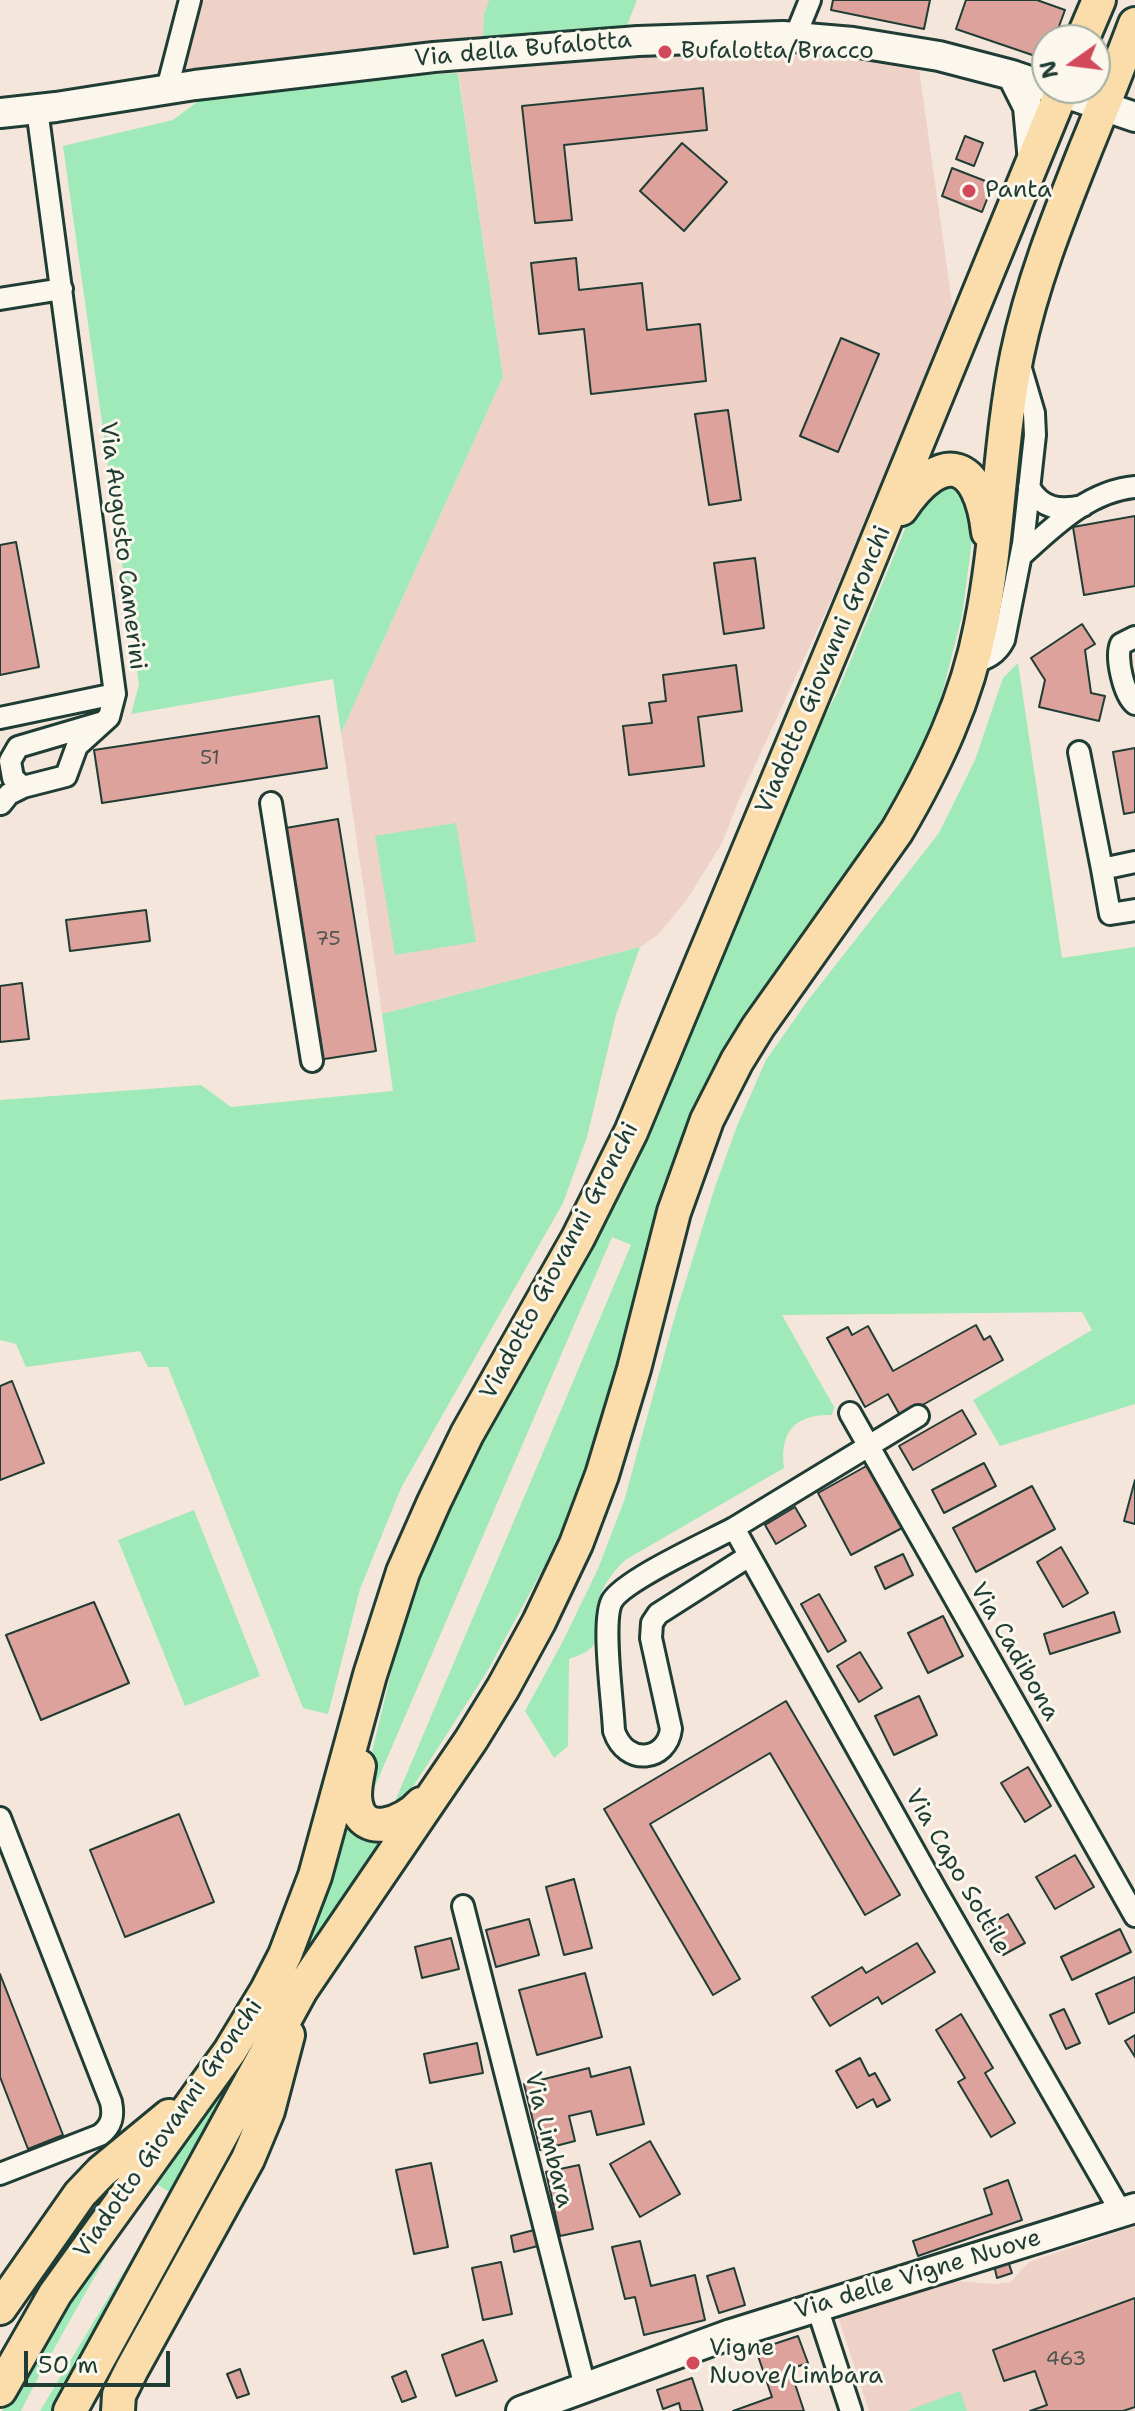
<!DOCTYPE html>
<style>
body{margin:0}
#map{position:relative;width:1135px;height:2411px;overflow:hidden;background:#f5e6dc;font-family:"Shantell Sans",sans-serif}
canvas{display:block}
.north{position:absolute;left:1031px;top:24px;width:80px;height:80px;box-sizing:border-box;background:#fbf7ec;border:2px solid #a3ada2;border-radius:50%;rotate:256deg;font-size:22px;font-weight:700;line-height:32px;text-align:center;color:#1f3d34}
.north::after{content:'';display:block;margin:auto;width:28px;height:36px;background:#d1495b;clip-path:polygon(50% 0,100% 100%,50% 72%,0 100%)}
.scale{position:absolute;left:24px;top:2351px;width:146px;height:36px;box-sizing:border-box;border:4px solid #1f3d34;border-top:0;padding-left:10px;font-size:24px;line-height:28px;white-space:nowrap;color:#1f3d34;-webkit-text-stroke:6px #fbf7ec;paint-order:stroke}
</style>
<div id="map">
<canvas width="1135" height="2411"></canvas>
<div class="north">N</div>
<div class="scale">50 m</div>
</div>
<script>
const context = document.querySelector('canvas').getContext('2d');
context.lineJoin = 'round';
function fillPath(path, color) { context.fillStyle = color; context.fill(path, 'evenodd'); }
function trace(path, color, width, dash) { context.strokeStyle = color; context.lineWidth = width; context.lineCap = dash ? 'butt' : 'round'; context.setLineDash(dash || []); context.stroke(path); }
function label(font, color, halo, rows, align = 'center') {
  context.font = font + ' "Shantell Sans",sans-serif'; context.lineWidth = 6; context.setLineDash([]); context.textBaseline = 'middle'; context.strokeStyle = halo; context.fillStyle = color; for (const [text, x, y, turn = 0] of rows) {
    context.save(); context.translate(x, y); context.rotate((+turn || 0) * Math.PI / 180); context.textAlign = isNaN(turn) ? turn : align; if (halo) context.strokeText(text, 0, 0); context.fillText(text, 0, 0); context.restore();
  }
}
fillPath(new Path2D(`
 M196 0H489L484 15 483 48 176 84Z
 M744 44 918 62 953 310 834 594 739 800 722 843 688 898 659 934 640 947 382 1014 341 733 503 377 457 63Z
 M1135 2226V2411H869L838 2317 955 2281 995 2284 1010 2282 1029 2262Z`), '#eed2c8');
fillPath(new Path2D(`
 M489 0H637L626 28 483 39 484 15Z
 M458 73 503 377 341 733 333 679 131 714 139 685 63 146 173 120 201 99 352 80Z
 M958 478 975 518 962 616 940 701 896 810 770 988 601 1438 568 1515 545 1565 488 1670 416 1782 400 1804 393 1806 631 1245 612 1237 372 1793 367 1790 364 1785 399 1640 442 1513 801 761 837 693 920 493Z
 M1018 663 1062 958 1135 947V1404L1000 1446 973 1400 1092 1330 1082 1312 782 1315 834 1407 832 1415C795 1414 779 1432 784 1468L625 1560C609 1576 597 1593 596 1616 595 1628 600 1637 592 1647 587 1653 576 1656 569 1659L568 1746 554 1758 525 1711 562 1643 598 1569 624 1501 675 1316 714 1190 737 1126 766 1060 809 999 939 833 975 760 1003 678Z
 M456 823 476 942 395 955 375 836Z
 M640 947 616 1015 587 1137 563 1203 401 1488 360 1589 328 1714 303 1708 168 1367H148L140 1351 26 1367 16 1344 0 1340V1100L201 1085 231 1107 393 1091 382 1014Z
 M194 1510 260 1676 185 1706 118 1540Z
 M342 1824 366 1840 388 1843 55 2411H40L171 2193 153 2182C130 2211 113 2244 95 2276 70 2321 44 2365 21 2411H2L15 2386 136 2198Z
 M960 2391 967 2411H907Z`), '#a0e9b8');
const building = new Path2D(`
 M833 0H930L924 29 831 10Z
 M966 0H1037L1065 10 1054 40H1047V60L956 29Z
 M703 88 707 130 564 145 572 220 535 223 522 106Z
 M965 136 983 143 974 166 956 159Z
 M682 143 727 182 684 231 640 191Z
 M952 168 993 184 982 212 942 196Z
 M576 258 579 290 642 283 647 330 700 324 706 381 591 394 584 329 539 334 531 263Z
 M841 338 879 354 838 452 800 436Z
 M728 410 741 500 709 505 695 414Z
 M1135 516V586L1084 595 1073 527Z
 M16 542 39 667 0 675V545Z
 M755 558 764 628 724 634 714 563Z
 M1082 624 1095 644 1085 650 1091 693 1105 696 1099 721 1039 707 1045 680 1031 658Z
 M736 665 742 711 698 717 704 766 629 775 623 726 652 723 649 703 666 701 663 675Z
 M319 716 327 768 102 803 94 750Z
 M1135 748V812L1124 814 1113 752Z
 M338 819 376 1051 318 1060 280 829Z
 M146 910 150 941 70 951 66 920Z
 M22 983 29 1039 0 1042V986Z
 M976 1325 984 1340 990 1336 1003 1360 901 1417 888 1394 865 1407 827 1338 848 1327 852 1335 868 1326 893 1371Z
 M12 1381 44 1463 0 1480V1386Z
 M962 1410 976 1434 913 1470 899 1446Z
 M984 1463 996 1486 944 1513 932 1490Z
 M870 1464 904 1527 851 1555 818 1493Z
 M1135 1480V1524L1124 1521Z
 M1032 1486 1055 1529 976 1572 953 1528Z
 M795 1507 806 1526 776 1544 765 1525Z
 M1061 1547 1088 1593 1063 1607 1037 1562Z
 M903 1554 913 1575 885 1589 875 1567Z
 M819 1594 846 1641 828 1652 801 1604Z
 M94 1602 129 1683 41 1720 6 1635Z
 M1114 1612 1120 1632 1050 1654 1044 1634Z
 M943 1616 963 1656 928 1673 908 1633Z
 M860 1652 882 1688 859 1702 837 1666Z
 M919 1696 937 1735 894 1755 875 1716Z
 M786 1701 900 1895 865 1915 770 1753 650 1824 740 1979 713 1995 604 1809Z
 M1028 1767 1051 1806 1025 1822 1001 1783Z
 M179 1814 214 1902 125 1937 90 1850Z
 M1075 1855 1094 1887 1055 1909 1036 1877Z
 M574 1879 592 1948 564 1955 546 1887Z
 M1008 1914 1025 1943 1003 1955 987 1926Z
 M529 1919 539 1955 496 1967 486 1930Z
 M1120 1929 1131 1952 1072 1980 1061 1957Z
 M451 1938 459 1969 422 1978 415 1947Z
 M917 1943 935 1972 882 2004 878 1997 830 2026 812 1997 862 1967 866 1973Z
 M585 1973 602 2037 537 2055 519 1990Z
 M0 1974 63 2135 28 2149 0 2077Z
 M1135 1977V2012L1109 2024 1096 1994Z
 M1064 2009 1080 2043 1066 2049 1050 2015Z
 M961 2014 993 2068 985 2073 1015 2123 991 2137 958 2082 965 2078 936 2030Z
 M1135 2035V2057L1125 2041Z
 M477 2043 483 2073 430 2083 424 2054Z
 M860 2058 869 2076 875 2073 890 2100 877 2107 873 2099 857 2108 836 2071Z
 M630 2067 644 2124 597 2135 591 2111 569 2116 575 2141 540 2150 524 2084 589 2068 591 2077Z
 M650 2141 680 2194 640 2217 610 2164Z
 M431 2163 448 2247 414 2254 396 2170Z
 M579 2165 593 2229 560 2236 546 2172Z
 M1008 2180 1022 2220 918 2256 913 2241 992 2214 984 2189Z
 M538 2229 542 2245 514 2252 511 2236Z
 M640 2241 651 2286 695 2275 705 2320 644 2335 635 2297 625 2299 612 2247Z
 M1008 2261 1012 2273 997 2278 994 2265Z
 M501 2262 512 2314 483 2320 472 2268Z
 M734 2268 745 2305 719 2313 707 2276Z
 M1135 2298V2407L1123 2411H1030L1047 2405 1035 2371 1004 2381 993 2350Z
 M798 2336 808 2363 790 2369 804 2411H733L772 2397 756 2350Z
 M483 2340 497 2381 456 2396 442 2355Z
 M240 2369 249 2394 237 2398 227 2374Z
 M406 2371 416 2397 402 2402 392 2377Z
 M692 2378 703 2411H681L679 2403 663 2409 657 2390Z`);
fillPath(building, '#dca29b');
trace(building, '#1f3d34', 2);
const street = new Path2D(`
 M795 37 810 0
 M167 89 190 0
 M0 299 62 289
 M1029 487C1042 509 1059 511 1083 506
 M1021 556C1054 526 1089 491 1135 487
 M1135 637 1121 644C1115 657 1124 695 1135 704
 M972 663C987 659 997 654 1004 640L1023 544 1035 435 1034 413 1019 362
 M0 718 115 694 37 109
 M103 722 18 747 10 761 13 778 23 787 66 776 77 746 109 717 115 694
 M1079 752 1102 869
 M271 803 312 1061
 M1 804 9 794 23 787
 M1135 862 1102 869 1110 914 1135 910
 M850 1413 1135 1916
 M734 1528 918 1416
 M749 1556 658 1614 652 1623 651 1638 671 1729C667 1761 626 1767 614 1731 613 1703 601 1621 612 1601 624 1580 710 1541 734 1528L936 1890 1121 2212
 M0 1818 111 2102C114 2116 112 2126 100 2135L0 2174
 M463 1906 585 2387
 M817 2307 851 2411`);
const secondary = new Path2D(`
 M1012 75 1028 107 1033 162
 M0 113 56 107 195 85 434 57 638 41 783 36 853 42 939 56 1012 75 1135 117
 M521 2411 731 2334 1135 2208`);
const primary = new Path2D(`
 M1082 40 1099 0
 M901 509C943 447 980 461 988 532
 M359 1766C357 1778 353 1791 356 1804 363 1839 405 1823 421 1804
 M0 2308 80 2194 101 2172 169 2116
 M0 2390 55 2294 230 2051 267 1990 285 1955 315 1876 370 1675 403 1572 434 1502 467 1434 578 1238 631 1132 857 590 1063 88
 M70 2411 301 1990 471 1740 503 1688 539 1622 576 1544 602 1475 634 1369 674 1212 707 1120 737 1061 758 1027 897 831C935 766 967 699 981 625 999 536 999 444 1017 355 1032 283 1059 216 1086 148 1103 107 1119 66 1135 24
 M118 2411 119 2395 132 2369 248 2159 268 2111 288 2035`);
trace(street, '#1f3d34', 26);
trace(secondary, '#1f3d34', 34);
trace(primary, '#1f3d34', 38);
trace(street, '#fbf7ec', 20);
trace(secondary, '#fbf7ec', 28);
trace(primary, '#fbddab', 32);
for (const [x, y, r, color] of [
 [665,52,8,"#d1495b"],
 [969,191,8,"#d1495b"],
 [693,2363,8,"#d1495b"]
]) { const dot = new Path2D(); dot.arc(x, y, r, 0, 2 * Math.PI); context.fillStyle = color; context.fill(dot); trace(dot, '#fbf7ec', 3); }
label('20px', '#4e564e', null, [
 ["51",210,759],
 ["75",328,940],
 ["463",1066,2360]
]);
label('24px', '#1f3d34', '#fbf7ec', [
 ["Via della Bufalotta",523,50,-5],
 ["Via Augusto Camerini",122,546,83],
 ["Viadotto Giovanni Gronchi",824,670,-67],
 ["Viadotto Giovanni Gronchi",560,1261,-62],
 ["Via Cadibona",1014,1652,60],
 ["Via Capo Sottile",957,1872,60],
 ["Viadotto Giovanni Gronchi",169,2129,-55],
 ["Via Limbara",548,2140,76],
 ["Via delle Vigne Nuove",918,2275,-17]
]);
label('24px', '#1f3d34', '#fbf7ec', [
 ["Bufalotta/Bracco",681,52],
 ["Panta",985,191],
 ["Vigne",709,2349],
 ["Nuove/Limbara",709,2377]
], 'left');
</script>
